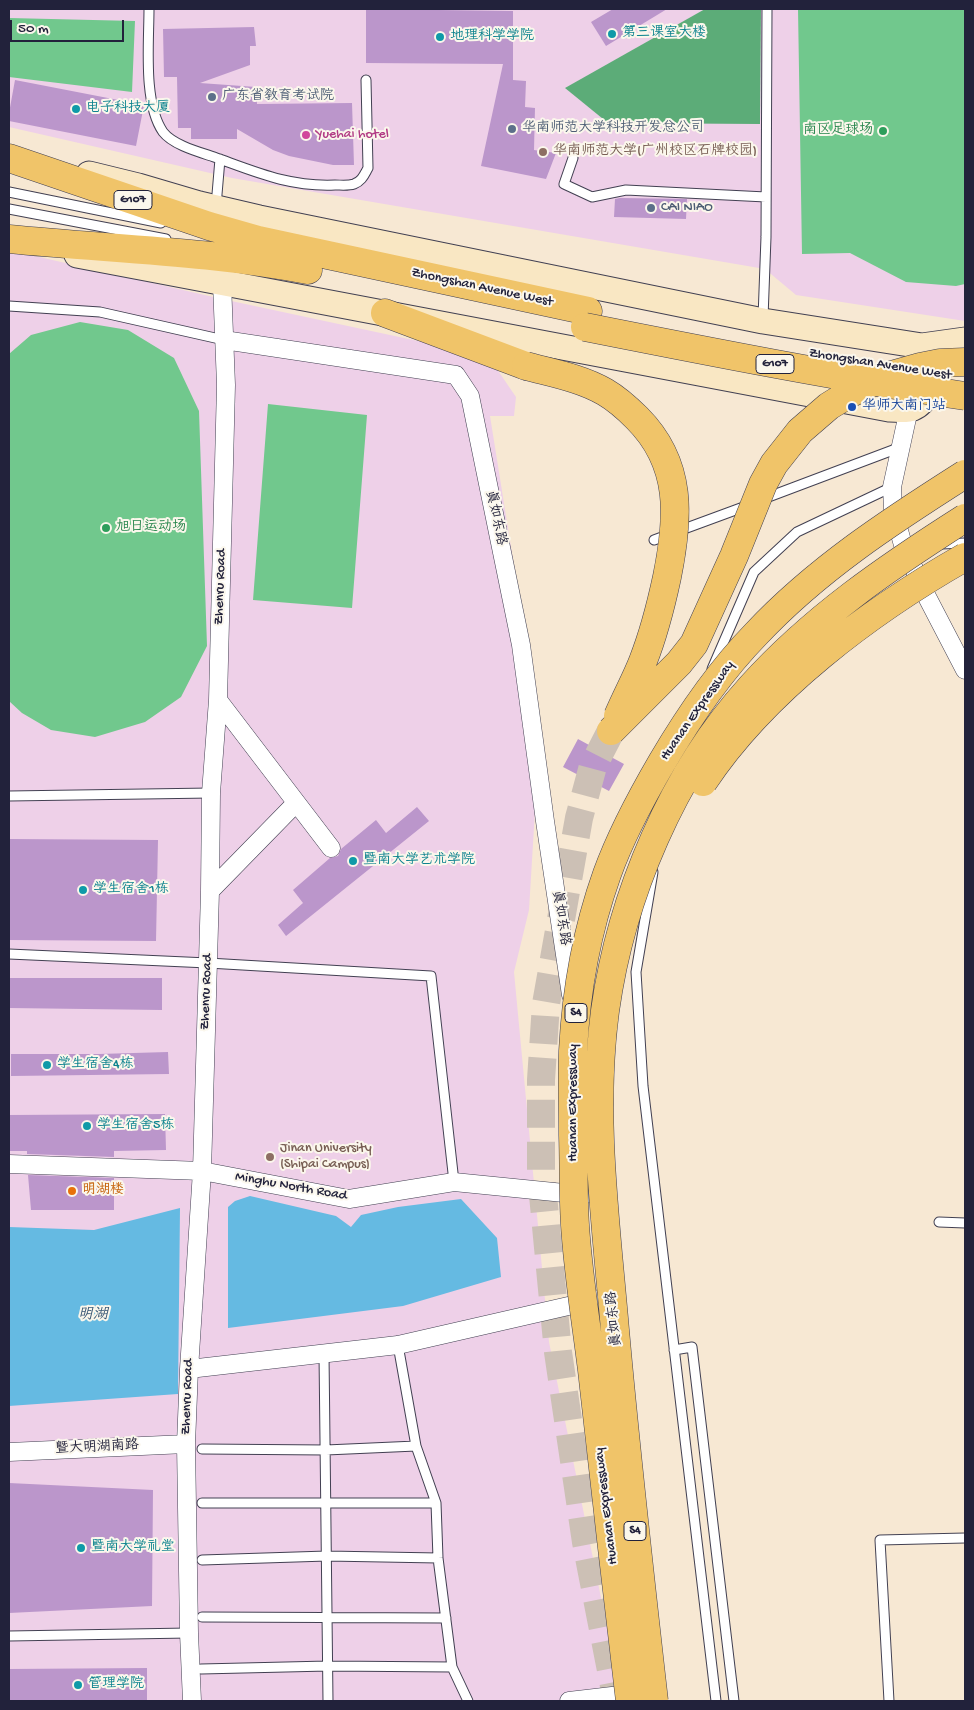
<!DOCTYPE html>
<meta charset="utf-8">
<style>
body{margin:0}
#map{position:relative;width:974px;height:1710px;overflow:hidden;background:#f7e8d3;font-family:"Gochi Hand",sans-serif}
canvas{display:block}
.frame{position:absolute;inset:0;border:10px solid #22223b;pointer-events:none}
.scale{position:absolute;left:10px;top:20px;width:114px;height:22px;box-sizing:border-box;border:2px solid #22223b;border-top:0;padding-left:6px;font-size:15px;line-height:18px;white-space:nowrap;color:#22223b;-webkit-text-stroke:4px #fbf7ec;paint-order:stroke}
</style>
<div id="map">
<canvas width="974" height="1710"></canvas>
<div class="frame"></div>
<div class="scale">50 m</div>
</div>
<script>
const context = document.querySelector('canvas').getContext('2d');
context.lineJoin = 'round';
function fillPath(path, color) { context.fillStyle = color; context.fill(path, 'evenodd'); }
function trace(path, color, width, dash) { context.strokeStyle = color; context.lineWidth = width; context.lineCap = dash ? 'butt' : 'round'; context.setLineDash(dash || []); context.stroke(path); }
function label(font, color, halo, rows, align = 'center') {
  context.font = font + ' "Gochi Hand","LXGW WenKai TC",sans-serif'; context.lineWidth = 4; context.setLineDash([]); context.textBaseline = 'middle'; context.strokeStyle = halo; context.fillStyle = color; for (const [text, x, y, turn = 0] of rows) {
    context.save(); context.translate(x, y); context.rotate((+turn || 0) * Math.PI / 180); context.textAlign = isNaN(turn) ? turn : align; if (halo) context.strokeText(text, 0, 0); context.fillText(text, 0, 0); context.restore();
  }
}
fillPath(new Path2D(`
 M9 9H965V321L796 295 765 269 232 178 9 127Z
 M9 250 222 299 488 356 516 397 514 416H490L540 728 529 910 514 972 549 1342 622 1701H9Z`), '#eed0e8');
fillPath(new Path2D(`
 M798 9H965V284L956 286 906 282 850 253 802 254Z
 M9 18 135 21 132 92 9 77Z
 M80 322 128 330 174 358 199 411 207 646 181 697 145 722 95 737 51 730 22 713 9 701V354L31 335Z
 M268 404 367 415 352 608 253 600Z`), '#71c88d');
fillPath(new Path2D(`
 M705 9H761L760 124 608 123 565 88Z`), '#5cac78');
fillPath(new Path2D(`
 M250 1196 336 1216 351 1227 361 1215 398 1207 461 1199 497 1238 501 1277 403 1306 228 1328V1207L235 1201Z
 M180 1208 178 1394 9 1406V1227L94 1230Z`), '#65bae2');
fillPath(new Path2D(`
 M366 9 513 11V80L526 81 525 107 535 108 534 150 556 153 546 179 481 166 503 64 366 63Z
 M613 9H667L606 46 591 22Z
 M254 27 256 46H250V65L200 83 256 87 257 104 352 103 354 165H333L289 156 273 150 237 129V139H191V128H178L177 77H164L163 29Z
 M15 80 144 105 136 146 9 121V113Z
 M620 198 687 199 686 219 614 217 615 199Z
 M578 739 624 764 609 791 563 767Z
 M417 807 429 821 286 936 278 925 303 903 293 890 330 858 338 856 341 849 376 820 386 833Z
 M9 839 158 840 156 941 9 940Z
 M9 978H162V1010L9 1008Z
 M168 1052 169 1074 11 1076V1054H99Z
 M165 1114 166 1150 114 1151V1157L27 1154V1151H9V1115Z
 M28 1175 114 1178V1210H31Z
 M9 1483 153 1490 152 1606 9 1613Z
 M147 1668V1701H9V1669Z`), '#bb96cb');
trace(new Path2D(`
 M611 731 593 766 579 818 546 1004 541 1080V1174L558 1352 586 1542 617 1701`), '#ccc0b5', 28, [28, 14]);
const lane = new Path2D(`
 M149 9C149 43 143 103 163 132 173 145 199 152 214 157 256 172 289 187 335 185 341 185 348 186 354 184 362 181 364 175 368 168L366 80
 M573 158 564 184 592 197 626 190 766 197
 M9 192 161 223
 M216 206 220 159
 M9 209 166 239
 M9 306 100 312 224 340
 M763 318 766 237 767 9
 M763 499 901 447
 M654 540 749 505
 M941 544 965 543
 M712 669 754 572 797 532 892 487
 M667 791 669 778 676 762
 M9 796 211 793
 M653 872 636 972 643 1086 716 1701
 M9 954 208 963 431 976 454 1182
 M939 1222 965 1223
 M398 1345 416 1446 436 1503 438 1558 452 1667 468 1701
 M674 1350 692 1347 734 1701
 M324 1354 328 1701
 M202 1449 326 1450 416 1446
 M202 1503H436
 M202 1560 327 1556 438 1558
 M202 1617 446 1618
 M9 1636 189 1633
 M201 1669 328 1666 452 1667
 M889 1701 880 1540 965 1538`);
const street = new Path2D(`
 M224 340 456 375 470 396 521 645 545 821 571 995
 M909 409 892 487 893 509 903 545 926 595 965 670
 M218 700 331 848
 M210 891 296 803
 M9 1164 202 1171 349 1199 454 1182 584 1195
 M189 1369 398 1345 612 1296
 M9 1452 186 1444
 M192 1701 189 1633 186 1444 189 1369 202 1171 210 891 211 793 218 700 226 385 222 283
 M569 1701 638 1693`);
const secondary = new Path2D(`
 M89 174 138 186 199 204 259 218 763 321 922 346 965 340
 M77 255 889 409C897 409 905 411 913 408 926 403 935 381 933 367 933 360 926 353 922 346`);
const highway = new Path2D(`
 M9 158 209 226 258 240 588 311
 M9 239C109 249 209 251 308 270
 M385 313 526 366`);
trace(lane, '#424052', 11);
trace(street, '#424052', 19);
trace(secondary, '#424052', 27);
trace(highway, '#424052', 29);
trace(lane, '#fff', 9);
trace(street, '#fff', 18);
trace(secondary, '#f9e7c3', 25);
trace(highway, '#f0c469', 28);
const highwayBridge = new Path2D(`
 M585 327C711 352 838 377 965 396
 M526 366C552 373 581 378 605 392 617 399 627 408 637 418 683 464 679 518 667 577 661 605 654 633 643 661 636 679 626 697 618 716
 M611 731 679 663 694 644 734 556 763 484 774 464 800 431 829 406 847 395 881 378 920 367 940 363 965 362
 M703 782C764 690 870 611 965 557
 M630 1701C617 1591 604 1480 592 1370 586 1322 578 1273 575 1225 573 1195 574 1165 573 1135 573 1107 572 1079 573 1051 576 992 587 930 607 874 621 835 641 798 662 762 689 716 719 672 756 634 817 569 891 521 965 474
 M654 1701C640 1578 626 1454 615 1330 606 1224 591 1116 605 1011 621 896 673 773 751 687 813 618 888 567 965 518`);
trace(highwayBridge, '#424052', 29, []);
trace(highwayBridge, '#f0c469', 28);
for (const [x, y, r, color] of [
 [612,34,5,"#0f9aa8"],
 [440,37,5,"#0f9aa8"],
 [212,97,5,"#5c6f8a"],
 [76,109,5,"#0f9aa8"],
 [512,129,5,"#5c6f8a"],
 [883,131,5,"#2e9e5b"],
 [306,135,5,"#d1479c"],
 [543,152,5,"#8d6e63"],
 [651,208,5,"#5c6f8a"],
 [852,407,5,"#1a4fb4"],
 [106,528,5,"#2e9e5b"],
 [353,861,5,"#0f9aa8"],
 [83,890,5,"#0f9aa8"],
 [47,1065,5,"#0f9aa8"],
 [87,1126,5,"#0f9aa8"],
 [270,1157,5,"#8d6e63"],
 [72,1191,5,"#e8710a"],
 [81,1548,5,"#0f9aa8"],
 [78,1685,5,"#0f9aa8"]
]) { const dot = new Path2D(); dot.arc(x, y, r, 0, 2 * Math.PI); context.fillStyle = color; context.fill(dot); trace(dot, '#fbf7ec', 2); }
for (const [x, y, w] of [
 [133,200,38],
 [775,364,38],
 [576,1013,22],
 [635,1531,22]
]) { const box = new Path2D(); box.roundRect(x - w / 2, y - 9.5, w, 19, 4); context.fillStyle = '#fbf7ec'; context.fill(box); trace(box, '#22223b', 1); }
label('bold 12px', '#22223b', null, [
 ["G107",133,200],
 ["G107",775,364],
 ["S4",576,1013],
 ["S4",635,1531]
]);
label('14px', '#0d838f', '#fbf7ec', [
 ["第三课室大楼",622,34],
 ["地理科学学院",450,37],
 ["电子科技大厦",86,109],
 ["暨南大学艺术学院",363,861],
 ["学生宿舍1栋",93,890],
 ["学生宿舍4栋",57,1065],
 ["学生宿舍5栋",97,1126],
 ["暨南大学礼堂",91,1548],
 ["管理学院",88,1685]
], 'left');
label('14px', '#4e5e75', '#fbf7ec', [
 ["广东省教育考试院",222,97],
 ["华南师范大学科技开发总公司",522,129],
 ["CAI NIAO",661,208]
], 'left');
label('14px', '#27864d', '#fbf7ec', [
 ["南区足球场",873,131],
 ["旭日运动场",116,528,"left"]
], 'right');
label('14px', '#b23c85', '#fbf7ec', [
 ["Yuehai hotel",316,135]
], 'left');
label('14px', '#785e54', '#fbf7ec', [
 ["华南师范大学(广州校区石牌校园)",553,152],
 ["Jinan University",280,1149],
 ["(Shipai Campus)",280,1165]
], 'left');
label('14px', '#22223b', '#fbf7ec', [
 ["Zhongshan Avenue West",482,288,12],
 ["Zhongshan Avenue West",880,365,9],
 ["真如东路",495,518,78],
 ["Zhenru Road",221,587,-88],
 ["Huanan Expressway",698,711,-55],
 ["真如东路",560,918,81],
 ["Zhenru Road",207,992,-88],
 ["Huanan Expressway",574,1103,-90],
 ["Minghu North Road",291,1187,10],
 ["真如东路",615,1319,-96],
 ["Zhenru Road",188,1397,-88],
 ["暨大明湖南路",97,1448,-3],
 ["Huanan Expressway",607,1506,-97]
]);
label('14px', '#164399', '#fbf7ec', [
 ["华师大南门站",862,407]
], 'left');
label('14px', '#c56008', '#fbf7ec', [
 ["明湖楼",82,1191]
], 'left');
label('italic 15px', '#395775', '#fbf7ec', [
 ["明湖",93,1316]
]);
</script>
